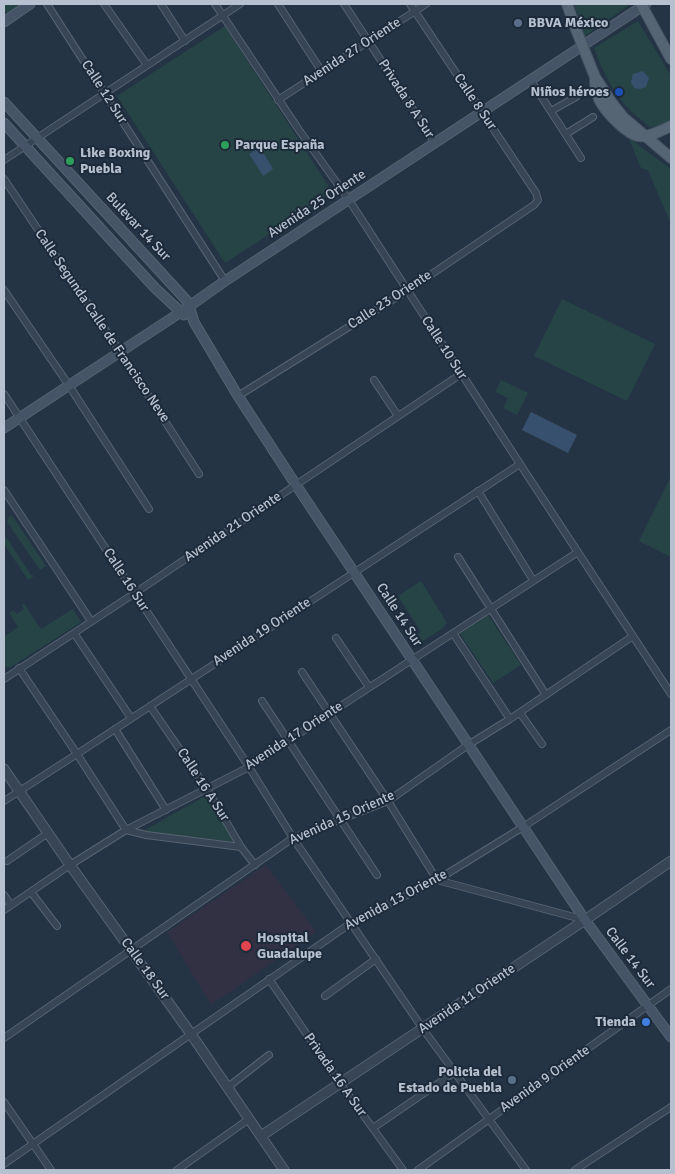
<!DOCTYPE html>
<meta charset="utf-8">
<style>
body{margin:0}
#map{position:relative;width:675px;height:1174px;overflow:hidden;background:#243445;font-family:Signika,sans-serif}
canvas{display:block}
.frame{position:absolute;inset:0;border:5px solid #b6c0ce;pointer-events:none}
</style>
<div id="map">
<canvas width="675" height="1174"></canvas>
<div class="frame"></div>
</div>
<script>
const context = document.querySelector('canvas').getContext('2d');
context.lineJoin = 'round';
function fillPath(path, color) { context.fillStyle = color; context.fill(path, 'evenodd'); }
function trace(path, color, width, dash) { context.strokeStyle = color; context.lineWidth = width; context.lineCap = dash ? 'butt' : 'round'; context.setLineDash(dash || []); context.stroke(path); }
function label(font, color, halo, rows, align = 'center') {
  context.font = font + ' Signika,sans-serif'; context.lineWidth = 4; context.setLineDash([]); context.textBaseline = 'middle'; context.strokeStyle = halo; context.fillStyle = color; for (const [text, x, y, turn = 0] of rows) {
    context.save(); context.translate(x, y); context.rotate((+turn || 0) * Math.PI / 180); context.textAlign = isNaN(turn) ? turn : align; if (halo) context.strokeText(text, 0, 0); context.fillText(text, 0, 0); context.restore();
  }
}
fillPath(new Path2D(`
 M266 865 306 918 316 932 211 1005 167 932Z`), '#323144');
fillPath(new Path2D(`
 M4 4H26L4 18Z
 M574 4H627L628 6 585 36Z
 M638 21 671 76V122C666 124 659 129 653 128 648 127 644 122 640 119 616 100 604 75 594 48Z
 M225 26 333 193 225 263 117 96Z
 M627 134 641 147 671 169V224L648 170 641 168Z
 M562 299 655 344 627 401 534 356Z
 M501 380 528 393 517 415 503 408 508 398 495 392Z
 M671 476V557L639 541Z
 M11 514 46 566 40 570 7 522Z
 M4 534 31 575 34 576 28 580 4 544Z
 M421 581 447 623 442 629 413 647 409 640 421 632 398 596Z
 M24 604 41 629 73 609 81 622 11 667H6L4 665V637L18 627 9 613 14 610 17 614 24 609 22 605Z
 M488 615 521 665 493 683 460 634Z
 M205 796 237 842 140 833Z`), '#264446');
fillPath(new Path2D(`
 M643 71 649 78 646 87 640 89 634 88 631 82 633 74Z
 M260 147 273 169 263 176 249 154Z
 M531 412 577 435 568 453 522 430Z`), '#36506d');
const minor = new Path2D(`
 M47 4 225 281
 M104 4 147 65
 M161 4 185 41
 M215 4 299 130 349 200 520 464 671 694
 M278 4 322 72
 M344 4 435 143
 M530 79 581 158
 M278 100 426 4
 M551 111 576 97
 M566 134 593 117
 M4 160 240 4
 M4 179 119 350 199 474
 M4 290 68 384 149 509
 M374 380 398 416
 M4 394 249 767 293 838 423 1029 526 1170
 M238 396 408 290 534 205 538 200 536 193 410 4
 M4 490 91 621
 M478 491 533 580
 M458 557 546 695
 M74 633 131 718
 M453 633 510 719
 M336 638 369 687
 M19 668 77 754 126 830 146 835 241 847
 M302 672 388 801 437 880 585 920
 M4 679 135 593 461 374
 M262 701 377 875
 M150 706 207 789 241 847 255 865
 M520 713 542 744
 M115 729 166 810
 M4 801 77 754 520 464
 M7 861 48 833
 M31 892 57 926
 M4 895 11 905
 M4 910 70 865 126 830 249 767 330 713 578 552
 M269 979 340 1083 403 1170
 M325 996 376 959
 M4 1038 293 838 388 801 468 745 510 719 633 636
 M228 1087 269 1055
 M4 1102 51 1170
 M373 1128 455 1072
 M4 1164 351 923 437 880 523 827 671 730
 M177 1170 249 1119
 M418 1170 671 989
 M575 1170 671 1107`);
const tertiary = new Path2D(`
 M4 769 70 865 191 1034 284 1170
 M261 1136 585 920 671 861`);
const secondary = new Path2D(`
 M4 22 30 4
 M4 102 188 302 194 322 238 396 296 485 585 920 671 1037
 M4 123 155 288 184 315
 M4 428 181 312 225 281 646 4`);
const primary = new Path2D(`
 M567 4 577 32 595 77 612 103 623 117 671 158
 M641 4 671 59
 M595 80C595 89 598 99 603 106 609 115 627 134 638 136 648 138 663 130 671 126`);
trace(minor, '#576371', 8);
trace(tertiary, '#576371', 11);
trace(secondary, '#576371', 11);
trace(primary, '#455160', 12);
trace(minor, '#384554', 6);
trace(tertiary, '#384554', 9);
trace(secondary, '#465467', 9);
trace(primary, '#566574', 10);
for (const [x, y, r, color] of [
 [518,23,5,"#5c6f8a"],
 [619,92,5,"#1a4fb4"],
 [225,145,5,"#2e9e5b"],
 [70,161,5,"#2e9e5b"],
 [246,946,6,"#e0444e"],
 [646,1022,5,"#3f7fe0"],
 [512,1080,5,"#5c6f8a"]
]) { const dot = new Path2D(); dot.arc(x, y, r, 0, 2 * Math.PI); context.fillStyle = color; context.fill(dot); trace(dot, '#1d2a39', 2); }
label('bold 14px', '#b6c0ce', '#1d2a39', [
 ["BBVA México",528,23],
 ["Niños héroes",609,92,"right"],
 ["Parque España",235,145],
 ["Like Boxing",80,153],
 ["Puebla",80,169],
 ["Hospital",257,938],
 ["Guadalupe",257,954],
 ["Tienda",636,1022,"right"],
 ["Policia del",502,1072,"right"],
 ["Estado de Puebla",502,1088,"right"]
], 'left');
label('14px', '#b6c0ce', '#1d2a39', [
 ["Avenida 27 Oriente",352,52,-33],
 ["Calle 12 Sur",104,92,57],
 ["Privada 8 A Sur",406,99,57],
 ["Calle 8 Sur",475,102,56],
 ["Avenida 25 Oriente",317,204,-33],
 ["Bulevar 14 Sur",138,227,47],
 ["Calle 23 Oriente",390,300,-33],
 ["Calle Segunda Calle de Francisco Neve",102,326,56],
 ["Calle 10 Sur",444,348,57],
 ["Avenida 21 Oriente",233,527,-34],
 ["Calle 16 Sur",126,580,57],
 ["Calle 14 Sur",399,615,57],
 ["Avenida 19 Oriente",262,632,-33],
 ["Avenida 17 Oriente",294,736,-33],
 ["Calle 16 A Sur",203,785,57],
 ["Avenida 15 Oriente",342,818,-24],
 ["Avenida 13 Oriente",396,900,-28],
 ["Calle 14 Sur",630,958,53],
 ["Calle 18 Sur",145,969,54],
 ["Avenida 11 Oriente",467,999,-34],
 ["Privada 16 A Sur",335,1075,55],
 ["Avenida 9 Oriente",545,1079,-35]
]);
</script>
